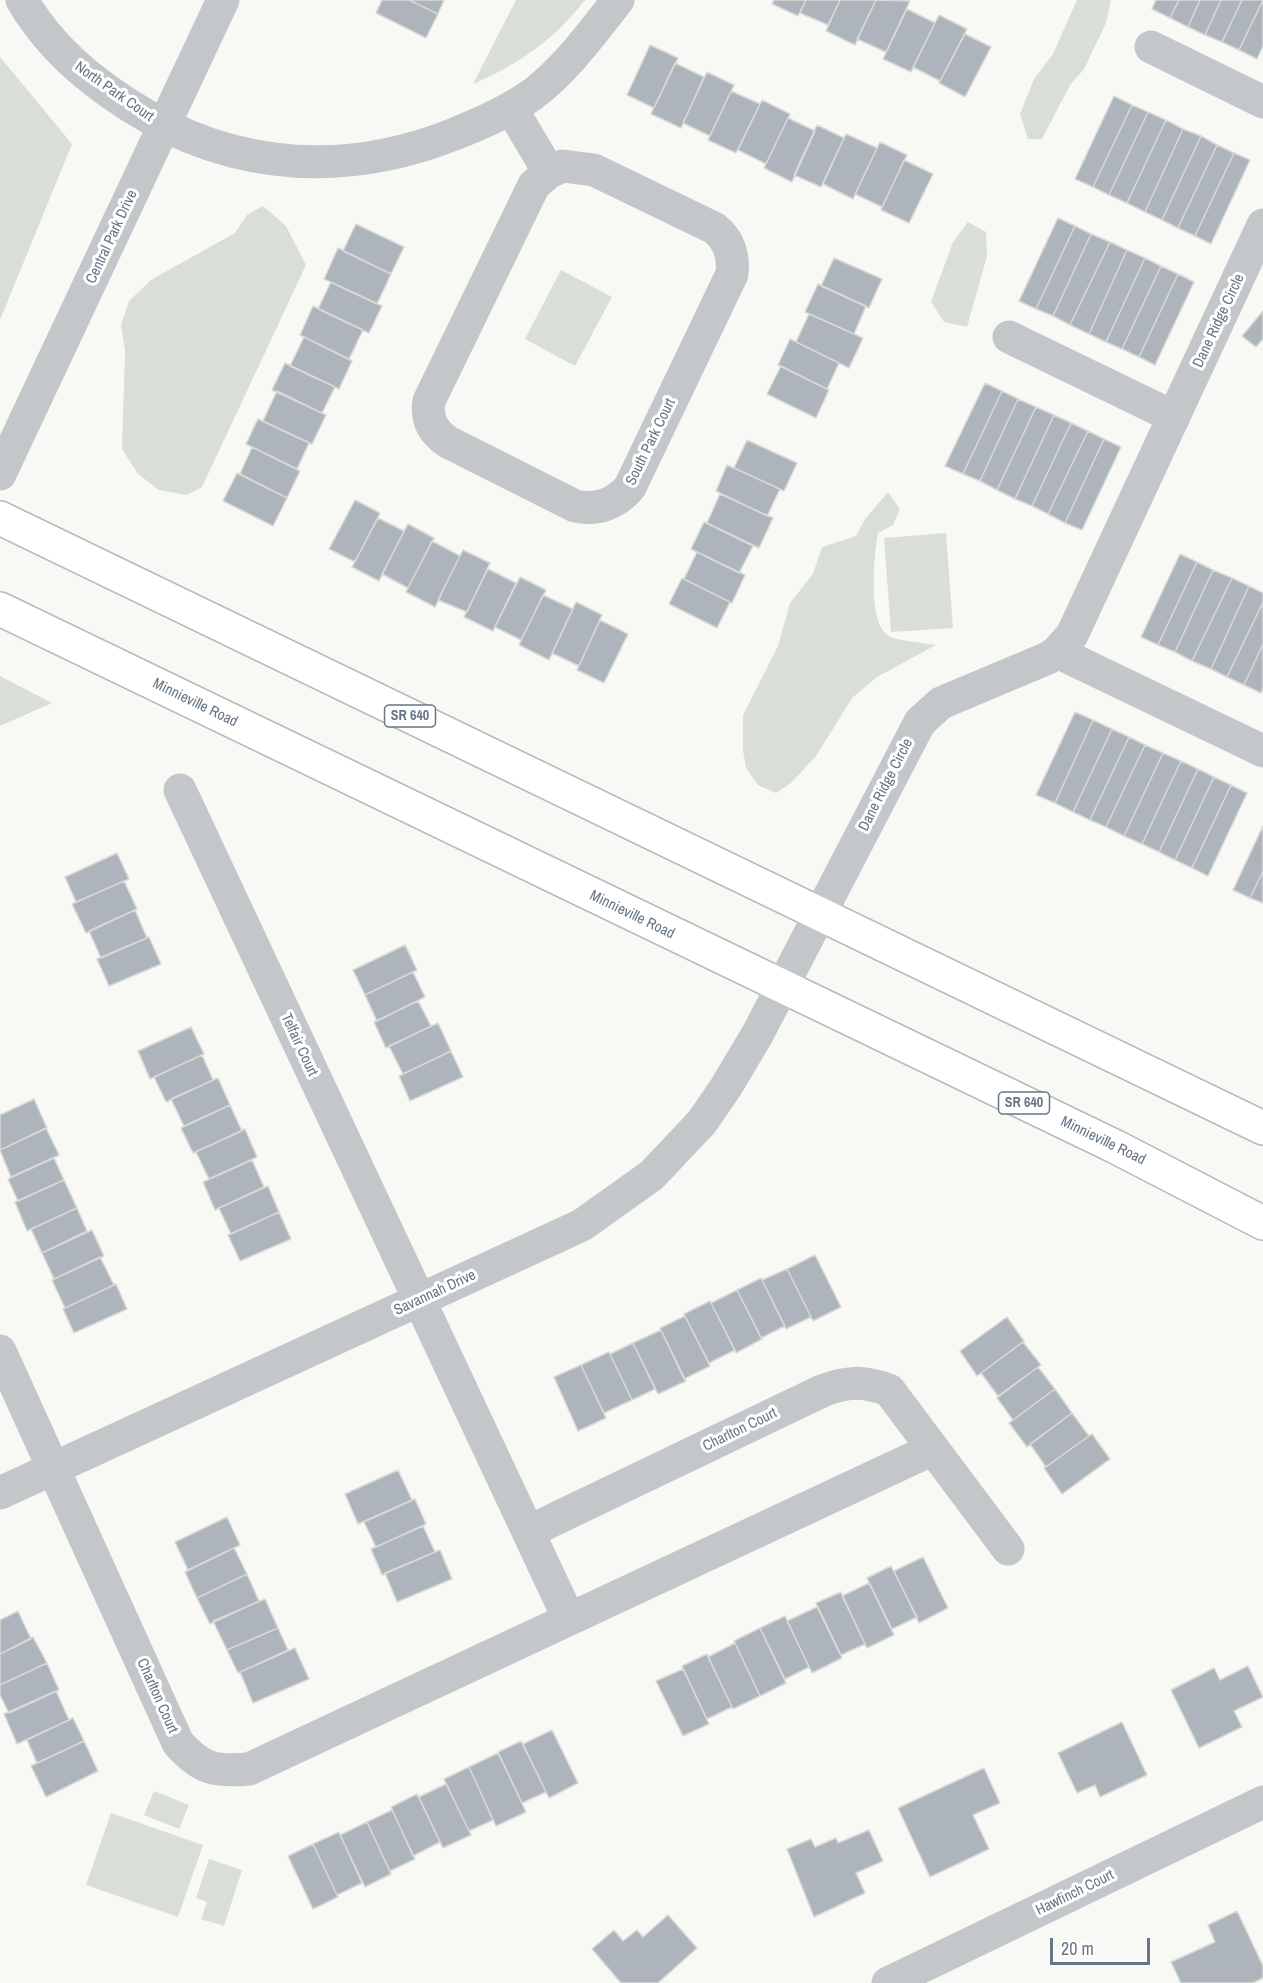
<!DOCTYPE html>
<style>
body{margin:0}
#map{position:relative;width:1263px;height:1983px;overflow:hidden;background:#f8f8f5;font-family:"Archivo Narrow",sans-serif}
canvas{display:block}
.scale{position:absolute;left:1050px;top:1938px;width:100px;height:27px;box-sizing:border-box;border:3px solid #677686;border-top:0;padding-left:8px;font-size:18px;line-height:21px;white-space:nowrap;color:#677686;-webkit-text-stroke:4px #fff;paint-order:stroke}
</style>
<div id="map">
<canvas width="1263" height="1983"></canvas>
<div class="scale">20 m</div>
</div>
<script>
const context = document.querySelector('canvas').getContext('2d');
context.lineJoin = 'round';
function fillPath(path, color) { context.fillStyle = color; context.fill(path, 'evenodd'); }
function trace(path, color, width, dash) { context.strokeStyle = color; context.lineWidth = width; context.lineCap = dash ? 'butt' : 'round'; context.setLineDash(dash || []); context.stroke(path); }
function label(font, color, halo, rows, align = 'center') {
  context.font = font + ' "Archivo Narrow",sans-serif'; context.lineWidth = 6; context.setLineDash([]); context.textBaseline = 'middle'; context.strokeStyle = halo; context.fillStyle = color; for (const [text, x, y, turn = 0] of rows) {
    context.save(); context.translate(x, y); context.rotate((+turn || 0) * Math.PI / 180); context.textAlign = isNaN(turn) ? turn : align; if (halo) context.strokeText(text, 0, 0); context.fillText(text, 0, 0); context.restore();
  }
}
fillPath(new Path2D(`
 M516 0H585C555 39 518 65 473 84Z
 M1077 0H1111L1106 23 1084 69 1070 85 1042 139H1028L1020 114 1034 79 1053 54Z
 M0 57 72 144 0 320Z
 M263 206 286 226 306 265 202 487 187 495 159 490 138 474 122 449 125 351 121 325 129 301 151 280 235 233 247 215Z
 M968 222 986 232 987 256 967 327 944 322 931 302 953 242Z
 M561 270 612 297 575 366 525 339Z
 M888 492 900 509 893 525 878 533C874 555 867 624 889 636 898 641 924 643 936 645L877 677 852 698 816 756 791 783 776 793 758 785 746 768 743 750V715L778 646 790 603 813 574 822 547 856 536 865 519Z
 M946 533 953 628 891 632 884 538Z
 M0 676 52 703 0 726Z
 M154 1791 189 1805 179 1829 144 1815Z
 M111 1813 203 1845 178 1917 86 1885Z
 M209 1859 242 1870 224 1926 201 1919 207 1902 196 1898Z`), '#d9dfd6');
const building = new Path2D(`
 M382 0H409L438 14 426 38 376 13Z
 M409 0H444L438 14Z
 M774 0H806L798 16 772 4Z
 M806 0H840L828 25 800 13Z
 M840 0H876L855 45 826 31Z
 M876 0 910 1 886 52 857 39Z
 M1156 0H1179L1170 18 1152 9Z
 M1179 0H1200L1188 27 1170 18Z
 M1200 0H1221L1205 35 1188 27Z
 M1221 0H1242L1222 42 1205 35Z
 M1242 0H1263L1239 50 1222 42Z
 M1263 0V46L1257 59 1239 50Z
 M907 9 935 23 911 72 883 59Z
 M939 15 967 29 940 81 913 67Z
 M965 34 991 47 965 97 939 83Z
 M650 45 678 58 654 108 627 95Z
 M675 63 704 77 681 128 651 114Z
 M707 72 734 85 710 136 683 123Z
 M731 91 760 104 736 153 708 140Z
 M1114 96 1132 105 1093 187 1075 179Z
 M762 100 790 114 766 164 738 150Z
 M1132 105 1148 112 1109 195 1093 187Z
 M1148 112 1166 120 1127 203 1109 195Z
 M788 118 815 131 792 182 764 168Z
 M1166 120 1183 129 1145 212 1127 203Z
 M817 125 844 138 821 187 794 175Z
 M1183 129 1201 136 1162 220 1145 212Z
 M846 134 877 148 853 199 823 184Z
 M1201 136 1217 145 1178 228 1162 220Z
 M880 142 907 155 882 207 855 194Z
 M1217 145 1234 153 1195 236 1178 228Z
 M1234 153 1250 160 1211 244 1195 236Z
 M904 160 933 174 909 223 881 210Z
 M1058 218 1075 226 1036 309 1019 301Z
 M356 224 404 247 391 274 343 251Z
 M1075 226 1091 234 1053 316 1036 309Z
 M1091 234 1110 242 1070 325 1053 316Z
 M1110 242 1127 250 1089 334 1070 325Z
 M338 248 391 274 377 304 324 279Z
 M1127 250 1145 258 1106 342 1089 334Z
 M834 258 882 279 869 308 821 286Z
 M1145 258 1161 266 1122 349 1106 342Z
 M1161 266 1178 274 1139 357 1122 349Z
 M1178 274 1194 282 1155 365 1139 357Z
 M331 282 382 306 369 333 318 309Z
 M818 284 866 306 854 334 805 312Z
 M313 306 363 330 349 359 300 335Z
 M1263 311V339L1256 347 1242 336Z
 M809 314 863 338 849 368 796 342Z
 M304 337 352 361 339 389 290 366Z
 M790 339 839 363 827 389 778 365Z
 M285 363 335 387 322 413 272 390Z
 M781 366 829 390 816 418 767 394Z
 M985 383 1002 391 963 474 945 466Z
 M277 391 326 415 312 444 263 421Z
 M1002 391 1018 399 980 481 963 474Z
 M1018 399 1036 407 997 490 980 481Z
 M1036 407 1054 415 1015 499 997 490Z
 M1054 415 1071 423 1032 506 1015 499Z
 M258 419 309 443 297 469 246 444Z
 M1071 423 1088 431 1048 514 1032 506Z
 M1088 431 1104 439 1065 523 1048 514Z
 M1104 439 1121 447 1082 530 1065 523Z
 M747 440 797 463 784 491 734 468Z
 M252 447 300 471 287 498 240 474Z
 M727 465 780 489 767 516 716 491Z
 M237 473 287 498 273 526 223 501Z
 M720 494 773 518 759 548 707 523Z
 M355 500 380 513 355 562 329 549Z
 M378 518 404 531 379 581 352 567Z
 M704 522 753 546 739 573 691 549Z
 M408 524 434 538 408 588 382 574Z
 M432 541 460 556 435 607 406 592Z
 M463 550 490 563 467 612 438 600Z
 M697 552 745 575 732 603 684 579Z
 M1180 554 1197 562 1158 645 1141 637Z
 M1197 562 1213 570 1175 652 1158 645Z
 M488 569 516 583 493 631 464 617Z
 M1213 570 1232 578 1192 661 1175 652Z
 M520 577 546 590 521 640 495 627Z
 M682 578 730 602 717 628 669 604Z
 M1232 578 1249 586 1211 669 1192 661Z
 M1249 586 1263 593V602L1227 677 1211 669Z
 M543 595 573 609 549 660 519 645Z
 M576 602 602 615 579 666 552 653Z
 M1263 602V644L1244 685 1227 677Z
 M600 620 628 634 604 683 577 670Z
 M1263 644V688L1261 693 1244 685Z
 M1075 712 1093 720 1055 803 1036 795Z
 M1093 720 1112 729 1073 812 1055 803Z
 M1112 729 1129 737 1090 820 1073 812Z
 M1129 737 1145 745 1106 827 1090 820Z
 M1145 745 1163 753 1124 836 1106 827Z
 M1163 753 1181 761 1142 844 1124 836Z
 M1181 761 1198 769 1159 852 1142 844Z
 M1198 769 1214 777 1175 860 1159 852Z
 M1214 777 1231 785 1192 868 1175 860Z
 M1231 785 1247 793 1208 876 1192 868Z
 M1263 826V871L1250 898 1233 890Z
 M117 853 129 879 76 902 65 877Z
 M1263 871V903L1250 898Z
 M124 881 137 909 86 933 72 904Z
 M135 910 147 938 101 958 89 931Z
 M149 937 161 964 109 986 97 959Z
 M405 945 417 970 365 995 353 970Z
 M413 972 425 997 377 1021 365 995Z
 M418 1001 431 1026 386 1048 374 1022Z
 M438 1023 451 1051 403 1074 389 1046Z
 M191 1027 204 1054 150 1079 138 1051Z
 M451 1051 463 1077 410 1101 399 1076Z
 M202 1055 213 1080 166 1102 154 1077Z
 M218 1078 230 1105 184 1126 171 1099Z
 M34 1099 47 1128 0 1150V1115Z
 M230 1105 242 1131 193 1153 181 1128Z
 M46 1128 59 1155 11 1177 0 1150Z
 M245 1129 257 1157 209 1179 196 1152Z
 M54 1158 64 1180 18 1201 8 1179Z
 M252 1160 264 1187 215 1210 203 1182Z
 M64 1180 77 1208 27 1231 15 1202Z
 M268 1186 279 1212 231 1234 219 1208Z
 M77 1208 87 1231 42 1253 31 1229Z
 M279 1212 291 1239 240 1261 228 1235Z
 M92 1230 104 1256 54 1279 42 1253Z
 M815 1255 841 1307 813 1321 787 1269Z
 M100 1257 114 1285 65 1308 52 1280Z
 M787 1269 811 1317 786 1329 762 1280Z
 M761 1278 785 1326 761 1338 737 1290Z
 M116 1284 127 1309 74 1333 63 1309Z
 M737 1290 762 1339 736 1353 711 1303Z
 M710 1301 735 1350 709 1363 684 1314Z
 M685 1316 710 1366 684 1379 660 1328Z
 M1007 1317 1024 1341 977 1376 960 1351Z
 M661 1330 686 1381 658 1394 633 1343Z
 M1023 1342 1041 1365 998 1396 981 1373Z
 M633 1343 655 1389 632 1400 610 1354Z
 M609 1352 632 1400 604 1413 581 1365Z
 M581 1365 606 1418 578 1431 554 1377Z
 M1038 1367 1055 1389 1013 1420 997 1398Z
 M1055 1389 1072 1413 1027 1447 1009 1423Z
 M1072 1413 1089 1436 1046 1467 1030 1444Z
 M1092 1434 1110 1459 1062 1494 1044 1468Z
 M398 1470 412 1500 358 1524 345 1494Z
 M415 1499 426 1524 376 1547 364 1522Z
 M227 1517 240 1545 188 1570 175 1542Z
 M423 1526 435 1552 382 1575 371 1549Z
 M234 1548 247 1574 197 1598 185 1572Z
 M440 1550 452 1579 397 1602 385 1573Z
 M923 1557 948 1608 919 1623 894 1571Z
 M891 1566 917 1617 892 1629 867 1578Z
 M247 1574 259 1601 210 1624 197 1598Z
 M869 1583 894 1635 867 1648 842 1596Z
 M841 1592 865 1644 841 1655 816 1603Z
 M265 1599 278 1628 227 1650 213 1621Z
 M817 1607 842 1658 812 1673 787 1621Z
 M18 1611 31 1639 0 1654V1620Z
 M785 1616 809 1667 785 1679 760 1628Z
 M278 1628 288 1650 238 1673 227 1650Z
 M760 1628 786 1683 760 1696 734 1641Z
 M33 1637 47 1663 0 1685V1654Z
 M735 1643 760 1696 733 1709 708 1657Z
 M295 1648 309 1679 253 1703 240 1672Z
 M707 1654 732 1707 707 1719 682 1666Z
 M47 1663 59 1690 9 1713 0 1695V1685Z
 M1248 1666 1263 1697 1234 1711 1242 1727 1199 1748 1171 1690 1214 1668 1220 1680Z
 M683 1669 709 1724 683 1736 656 1681Z
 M56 1691 69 1720 17 1744 4 1714Z
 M73 1718 84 1741 37 1763 27 1740Z
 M1122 1722 1147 1775 1100 1797 1095 1785 1077 1793 1058 1753Z
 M552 1730 578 1783 549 1798 523 1744Z
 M84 1741 98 1771 46 1797 31 1766Z
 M521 1741 546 1792 522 1803 498 1752Z
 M498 1753 526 1812 496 1826 469 1767Z
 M469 1767 493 1820 469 1831 444 1779Z
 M984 1768 1000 1803 973 1815 989 1849 930 1877 898 1808Z
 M446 1784 471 1835 443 1848 419 1797Z
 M417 1794 440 1842 413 1856 391 1807Z
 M392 1810 415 1859 390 1871 367 1822Z
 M367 1822 391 1874 365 1887 340 1835Z
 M869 1830 883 1861 856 1873 865 1893 814 1917 787 1849 811 1839 815 1847 836 1838 838 1843Z
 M339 1832 362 1883 337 1895 313 1844Z
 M313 1844 338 1897 313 1909 288 1856Z
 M1237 1911 1263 1966V1978L1253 1983H1181L1171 1962 1215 1942 1208 1925Z
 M668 1915 697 1948 658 1983H621L592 1949 614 1930 623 1941 637 1930 643 1937Z`);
fillPath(building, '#aeb4bb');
trace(building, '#d9d9d7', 1.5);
const major = new Path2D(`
 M0 518 1263 1128
 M0 609 1116 1147 1263 1223`);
trace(major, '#b6babe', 36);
trace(new Path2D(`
 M22 0C44 38 73 66 108 91 213 167 332 182 452 135 480 124 508 112 533 94 567 68 592 33 618 0
 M1151 47 1263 102
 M511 108 549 172
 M563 166 594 170 714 228C729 239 734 256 732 274L630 487C616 504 597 511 575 506L448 442C433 432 426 419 429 401L534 185 549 172Z
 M1009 337 1174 417
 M0 474 223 0
 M1057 652 1263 751
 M180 790 569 1619
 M0 1351 178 1743C201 1769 215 1772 249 1769L933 1449
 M0 1493 582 1225 652 1175 702 1122 726 1087 757 1035 920 722 941 703 1048 658 1057 652 1072 635 1263 225
 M528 1532 822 1391C847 1381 863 1381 889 1390L1008 1549
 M888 1983 1263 1802`), '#c3c7ca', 33);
trace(major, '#fff', 33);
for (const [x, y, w] of [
 [410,716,51],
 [1024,1103,51]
]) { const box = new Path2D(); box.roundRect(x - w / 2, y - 11, w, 22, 4.5); context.fillStyle = '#fff'; context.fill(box); trace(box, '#677686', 1.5); }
label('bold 14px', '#677686', null, [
 ["SR 640",410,716],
 ["SR 640",1024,1103]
]);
label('15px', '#677686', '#fff', [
 ["North Park Court",114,92,35],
 ["Central Park Drive",112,237,-65],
 ["Dane Ridge Circle",1219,321,-65],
 ["South Park Court",651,442,-64],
 ["Minnieville Road",195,703,26],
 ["Dane Ridge Circle",886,785,-63],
 ["Minnieville Road",632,915,26],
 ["Telfair Court",299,1045,65],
 ["Minnieville Road",1103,1141,26],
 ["Savannah Drive",435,1293,-25],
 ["Charlton Court",740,1430,-26],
 ["Charlton Court",157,1696,66],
 ["Hawfinch Court",1075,1893,-26]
]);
</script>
